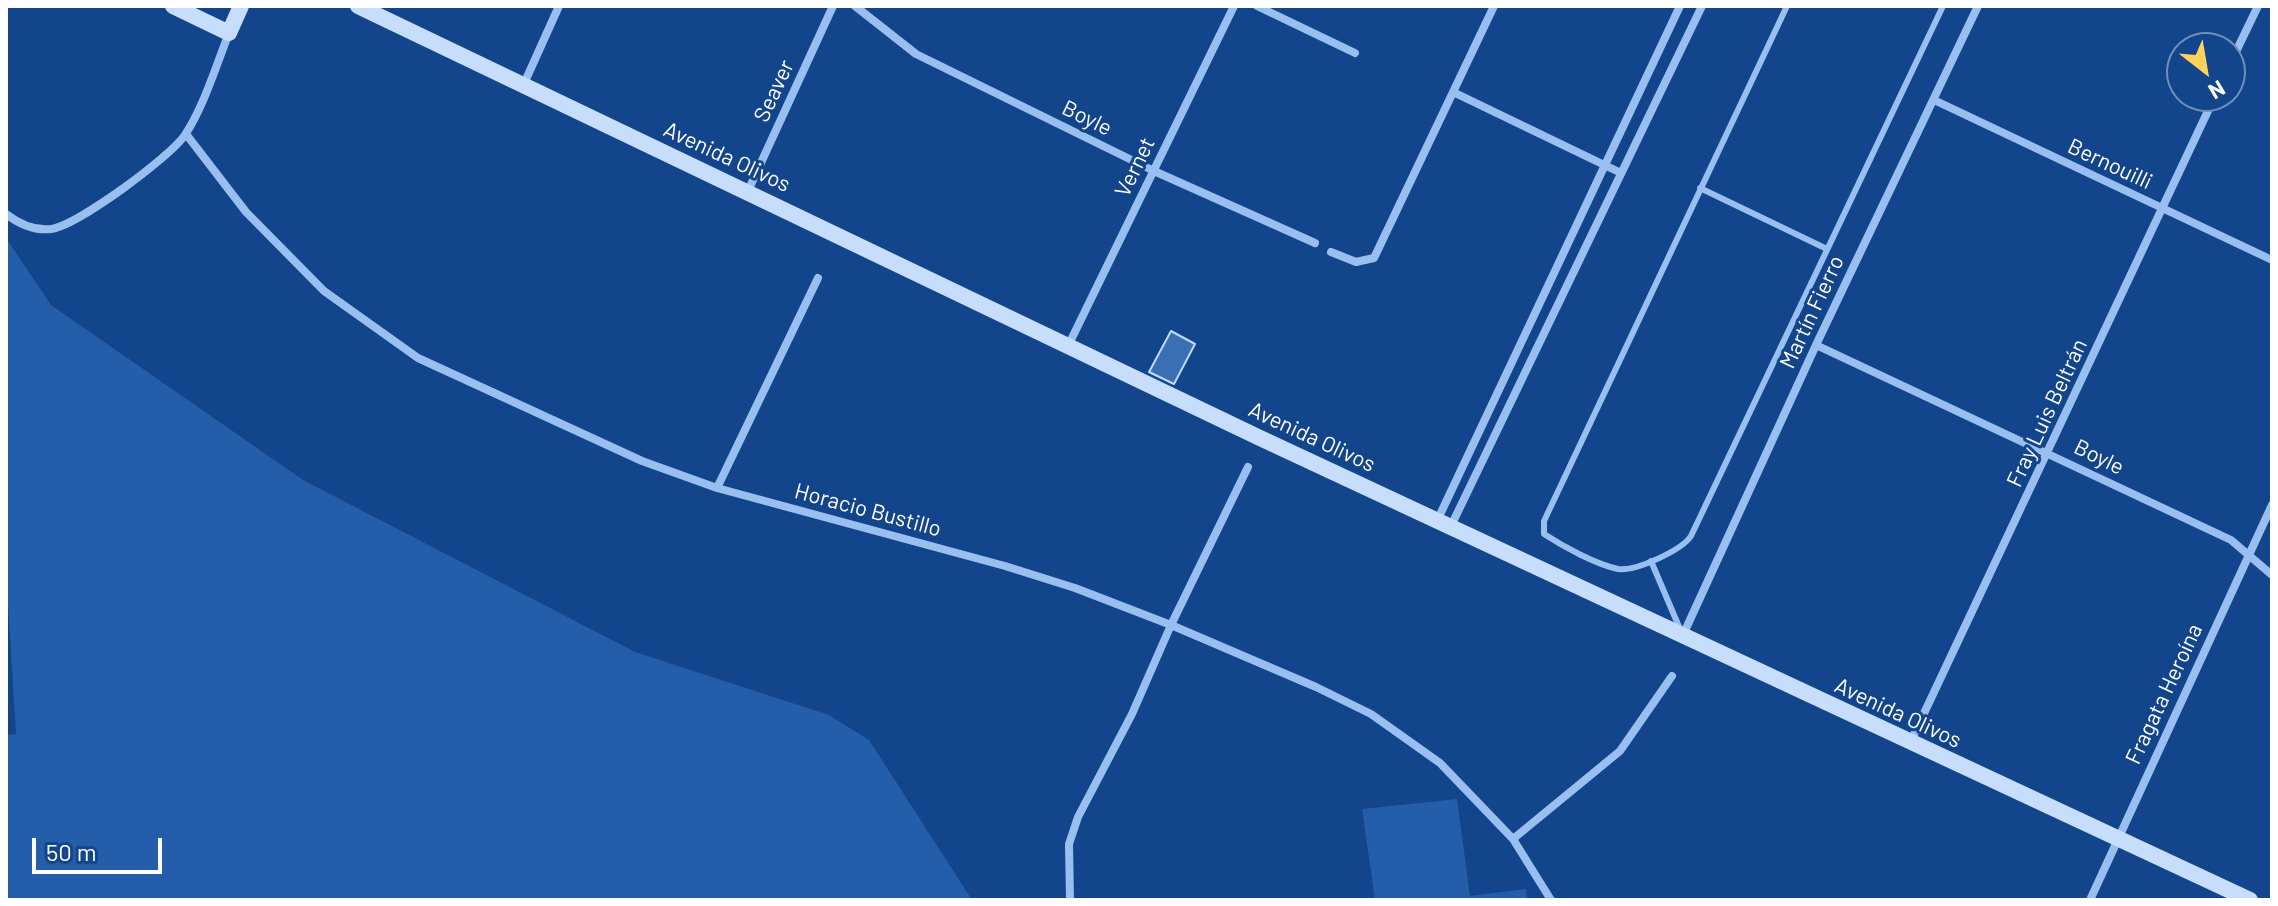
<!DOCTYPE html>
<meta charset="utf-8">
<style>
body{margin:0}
#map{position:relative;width:2278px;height:906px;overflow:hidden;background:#12458b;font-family:Barlow,sans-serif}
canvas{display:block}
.frame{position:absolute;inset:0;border:8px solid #fff;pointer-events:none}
.north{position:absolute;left:2166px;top:32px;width:80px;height:80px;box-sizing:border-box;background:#12458b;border:2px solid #718fb9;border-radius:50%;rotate:149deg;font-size:22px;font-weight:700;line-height:32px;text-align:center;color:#fff}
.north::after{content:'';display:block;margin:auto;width:28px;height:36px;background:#ffd259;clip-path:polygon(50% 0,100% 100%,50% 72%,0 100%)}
.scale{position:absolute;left:32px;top:838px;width:130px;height:36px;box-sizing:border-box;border:4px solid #fff;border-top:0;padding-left:10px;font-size:24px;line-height:28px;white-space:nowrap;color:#fff;-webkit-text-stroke:6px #12458b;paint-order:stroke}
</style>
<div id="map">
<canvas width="2278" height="906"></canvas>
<div class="frame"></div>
<div class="north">N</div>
<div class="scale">50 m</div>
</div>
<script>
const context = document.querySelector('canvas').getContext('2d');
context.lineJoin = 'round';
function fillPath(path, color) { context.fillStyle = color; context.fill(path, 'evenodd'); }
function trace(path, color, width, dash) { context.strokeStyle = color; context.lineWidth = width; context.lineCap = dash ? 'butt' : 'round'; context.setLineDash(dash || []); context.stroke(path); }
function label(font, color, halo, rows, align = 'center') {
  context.font = font + ' Barlow,sans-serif'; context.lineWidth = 6; context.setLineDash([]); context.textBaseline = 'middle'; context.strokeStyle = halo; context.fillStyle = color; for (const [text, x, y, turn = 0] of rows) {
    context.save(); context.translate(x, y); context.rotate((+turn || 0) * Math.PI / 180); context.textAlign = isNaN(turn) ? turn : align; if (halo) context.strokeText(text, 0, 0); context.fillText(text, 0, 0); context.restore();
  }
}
fillPath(new Path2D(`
 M6 238 51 305 303 480 635 652 829 715 869 740 972 900H6V735L16 734 6 571Z
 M1457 799 1470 896 1526 889 1527 900H1375L1362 809Z`), '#245eaa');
const building = new Path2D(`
 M1171 331 1195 344 1174 384 1149 372Z`);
fillPath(building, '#3b6fb4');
trace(building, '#c0dafc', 2);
trace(new Path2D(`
 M1787 6 1544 521V534C1564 547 1595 564 1618 569 1635 572 1682 550 1691 536L1943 6
 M1700 188 1827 249
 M1651 561 1680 629`), '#99bff1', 6);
trace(new Path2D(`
 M855 6 916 54 1154 171 1315 243
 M1257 6 1355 53
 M2230 64 2258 6
 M523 86 559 6
 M1453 92 1621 173
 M1934 100 2272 260
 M186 134 246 212 324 291 418 358 642 461 717 488 1005 566 1075 588 1171 625 1316 687 1371 714 1440 763 1513 839 1551 900
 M748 191 833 6
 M6 214C19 224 33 231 51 229 78 225 169 158 185 135 204 106 216 66 229 33
 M1331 252 1356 262 1374 258 1494 6
 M1069 344 1234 6
 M1816 345 2231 540 2272 575
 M717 488 818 278
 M1437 521 1680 6
 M1451 526 1702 6
 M1683 635 1816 345 1978 6
 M1910 743 2215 96
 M1513 839 1620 751 1672 676
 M1070 900 1069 844 1078 817 1132 714 1171 625 1248 467
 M2090 900 2272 505`), '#99bff1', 8);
trace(new Path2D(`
 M173 6 229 33 241 6
 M358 6 1260 438 2250 900`), '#c7ddfc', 16);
label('22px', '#fff', '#12458b', [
 ["Seaver",774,91,-65],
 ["Boyle",1087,118,26],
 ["Avenida Olivos",727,157,25],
 ["Bernouilli",2110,164,25],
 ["Vernet",1135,167,-64],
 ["Martín Fierro",1812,312,-65],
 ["Fray Luis Beltrán",2047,413,-65],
 ["Avenida Olivos",1312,437,25],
 ["Boyle",2099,457,26],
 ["Horacio Bustillo",868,510,15],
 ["Fragata Heroína",2164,694,-65],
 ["Avenida Olivos",1898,713,25]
]);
</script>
